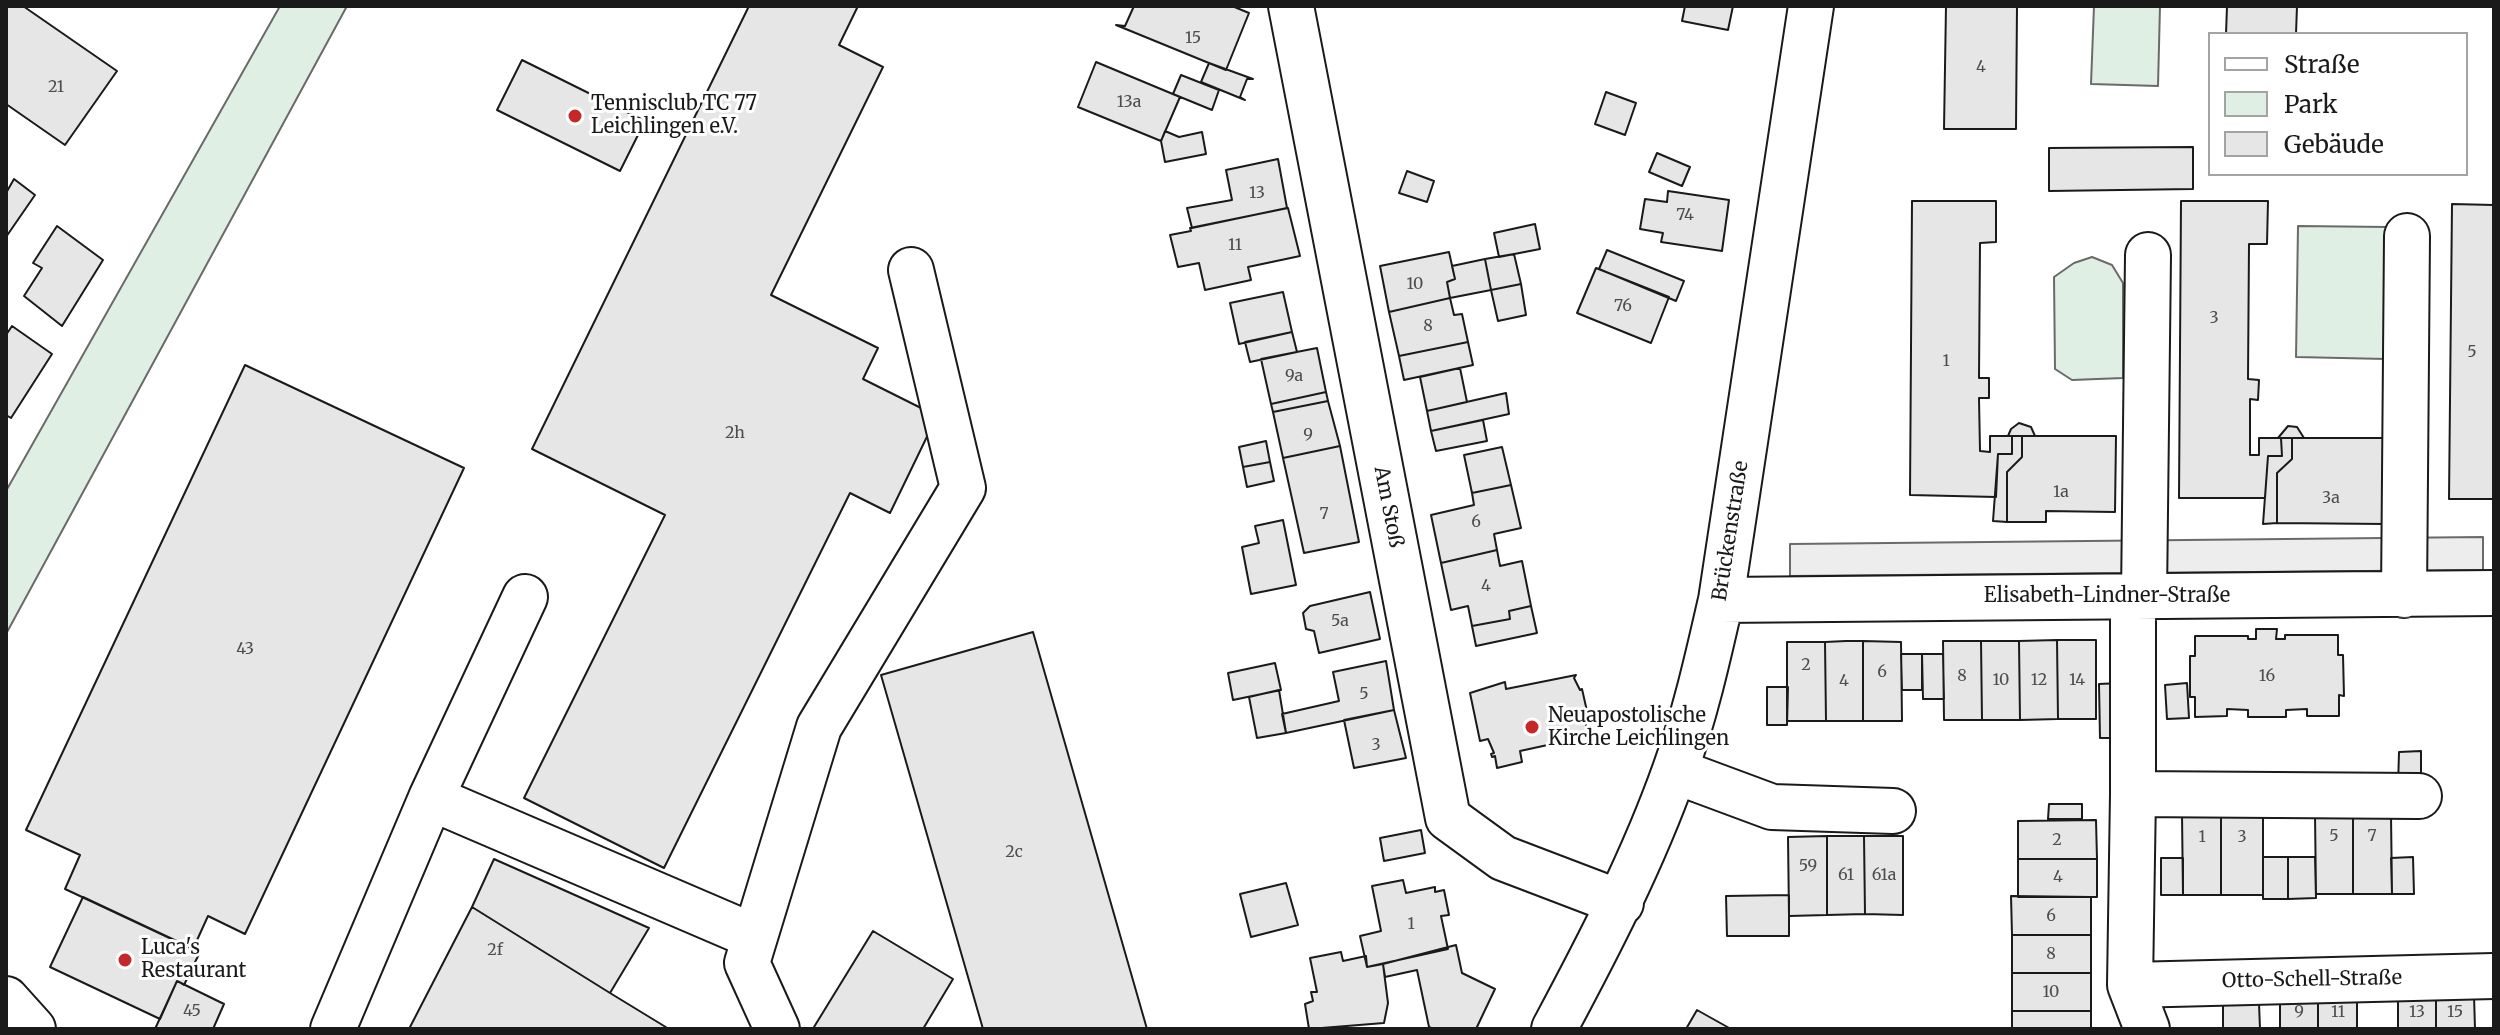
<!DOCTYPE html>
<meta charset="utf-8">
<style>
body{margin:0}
#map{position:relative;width:2500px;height:1035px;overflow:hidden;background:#fff;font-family:Merriweather,serif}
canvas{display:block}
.frame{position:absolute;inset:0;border:8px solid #1a1a1a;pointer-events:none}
.legend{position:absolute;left:2208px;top:32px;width:260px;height:144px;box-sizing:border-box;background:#fff;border:2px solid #a3a3a3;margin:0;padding:10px 14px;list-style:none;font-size:24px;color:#1a1a1a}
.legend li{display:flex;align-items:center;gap:16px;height:40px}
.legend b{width:40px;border:2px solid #a3a3a3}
</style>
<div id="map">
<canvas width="2500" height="1035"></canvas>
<div class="frame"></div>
<ul class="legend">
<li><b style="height:10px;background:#fff"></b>Straße</li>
<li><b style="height:22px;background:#e0efe3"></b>Park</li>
<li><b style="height:22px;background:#e6e6e6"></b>Gebäude</li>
</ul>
</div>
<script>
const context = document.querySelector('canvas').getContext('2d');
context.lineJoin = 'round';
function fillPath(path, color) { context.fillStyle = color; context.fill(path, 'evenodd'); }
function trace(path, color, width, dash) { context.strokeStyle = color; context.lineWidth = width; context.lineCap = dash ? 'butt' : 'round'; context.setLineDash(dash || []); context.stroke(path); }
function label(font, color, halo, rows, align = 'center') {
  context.font = font + ' Merriweather,serif'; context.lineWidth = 6; context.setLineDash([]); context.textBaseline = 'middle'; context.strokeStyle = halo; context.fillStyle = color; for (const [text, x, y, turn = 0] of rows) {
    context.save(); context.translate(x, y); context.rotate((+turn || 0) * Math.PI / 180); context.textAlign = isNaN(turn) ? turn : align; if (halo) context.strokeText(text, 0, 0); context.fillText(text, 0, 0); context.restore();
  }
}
const green = new Path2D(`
 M280 6H347L6 634V491Z
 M2094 6H2160L2158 86 2091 84Z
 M2298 226 2388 227 2386 359 2296 357Z
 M2092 257 2112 265 2123 283V378L2072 380 2055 369 2054 277 2074 263Z`);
fillPath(green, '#e0efe3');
trace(green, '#6a6a6a', 2);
const parking = new Path2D(`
 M2483 537V570L1790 576V544Z`);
fillPath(parking, '#ededed');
trace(parking, '#6a6a6a', 2);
const building = new Path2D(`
 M6 6H23L117 71 65 145 6 104Z
 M749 6H858L839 45 883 67 771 295 878 348 863 379 937 416 890 513 850 493 664 868 524 798 665 515 532 449Z
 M1134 6H1232L1249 13 1226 70 1116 25 1125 26Z
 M1685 6H1733L1728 30 1682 21Z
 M1946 6H2017L2016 129H1944Z
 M2227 6H2297L2296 34H2226Z
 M522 60 645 121 620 171 497 110Z
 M1096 62 1180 97 1161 141 1078 107Z
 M1209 63 1253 79H1247L1240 97 1245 100 1201 82Z
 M1181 75 1219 90 1212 110 1173 94Z
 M1606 92 1636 103 1625 135 1595 124Z
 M1165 131 1179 137 1202 132 1206 154 1165 162 1161 141Z
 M2193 147V189L2049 191V148Z
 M1657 153 1690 167 1682 186 1649 172Z
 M1278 159 1287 208 1192 228 1187 208 1232 200 1226 170Z
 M1407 171 1434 181 1427 202 1399 193Z
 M14 179 35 195 6 237V193Z
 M1668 191 1729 200 1722 251 1661 242 1663 233 1640 229 1645 199 1667 202Z
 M1912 201H1996V242L1980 243 1979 378H1989V398H1979L1980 451 1990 452V436H2012V454H1998L1996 497 1910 495Z
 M2181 201H2268L2267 244H2249L2248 379 2259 380 2258 400 2250 399V455H2259V438H2281L2282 456H2268L2265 498H2179Z
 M2452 204 2494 205V499H2449Z
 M1288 208 1300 256 1248 267 1251 280 1205 290 1199 263 1178 267 1170 235 1191 231 1190 228Z
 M1535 224 1540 249 1499 257 1494 233Z
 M57 226 103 260 62 326 24 296 42 268 33 263Z
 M1607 250 1684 281 1676 301 1599 269Z
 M1449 252 1455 279 1447 282 1450 298 1389 312 1380 266Z
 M1514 254 1521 284 1491 290 1485 259Z
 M1485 259 1491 290 1450 298 1447 282 1455 279 1452 266Z
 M1596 268 1669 297 1651 343 1577 313Z
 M1521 284 1526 315 1498 321 1491 290Z
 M1283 292 1292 332 1239 344 1230 303Z
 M1450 298 1454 315 1462 314 1468 342 1399 356 1389 312Z
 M12 326 52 354 11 418 6 415V335Z
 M1292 332 1297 352 1250 362 1245 342Z
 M1468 342 1473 365 1404 380 1399 356Z
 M1317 348 1326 392 1271 404 1261 359Z
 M245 365 464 468 245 934 208 916 193 949 65 889 80 855 26 830Z
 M1460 368 1467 402 1427 411 1420 377Z
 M1326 392 1328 401 1273 412 1271 404Z
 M1506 393 1509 414 1431 431 1427 411Z
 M1328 401 1340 446 1283 458 1273 412Z
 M1483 420 1487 441 1436 451 1431 431Z
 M2019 423 2031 427 2035 436H2008L2011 429Z
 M2288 426 2297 427 2304 438H2278Z
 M2012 436H2022V457L2007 472V522L1993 521 1998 454H2012Z
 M2022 436H2116L2115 512 2046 511V522H2007V472L2022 457Z
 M2281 438H2292V459L2277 473V523L2263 524 2268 456H2282Z
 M2292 438H2386L2385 524 2277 523V473L2292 459Z
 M1266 441 1270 462 1243 467 1239 447Z
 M1340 446 1359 542 1304 553 1283 458Z
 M1502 447 1511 485 1472 493 1464 455Z
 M1270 462 1274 481 1247 487 1243 467Z
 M1511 485 1521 528 1494 534 1497 550 1441 563 1431 515 1474 505 1472 493Z
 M1283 520 1296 585 1251 594 1242 547 1259 543 1255 526Z
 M1497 550 1500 566 1522 561 1531 606 1509 611 1510 619 1472 626 1468 606 1451 610 1441 563Z
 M1370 592 1380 639 1319 653 1314 631 1306 629 1303 613 1310 606Z
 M1531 606 1537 633 1476 646 1472 626 1510 619 1509 611Z
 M2256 629H2277L2276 639H2285V635H2338V655H2343L2344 696 2339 695V716H2307V709L2286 710V717H2248V710L2227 709V716L2195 717V697H2190V656H2195V636H2248V639H2256Z
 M1033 632 1147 1029H983L881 675Z
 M2057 640 2058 719 2020 720 2019 641Z
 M2057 640H2096V719H2058Z
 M1846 641H1863V721H1826L1825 642Z
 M1863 641 1901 642 1902 721H1863Z
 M1943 641H1981L1982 720H1944Z
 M1981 641H2019L2020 720H1982Z
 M1787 642H1825L1826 721H1787Z
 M1901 654H1922V690H1902Z
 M1922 654H1943L1944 699H1923Z
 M1386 661 1394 710 1286 733 1282 714 1339 701 1333 672Z
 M1275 663 1281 690 1233 700 1228 673Z
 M1576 675 1574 678 1580 690 1582 689 1589 720 1586 721V733L1589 736 1520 751 1522 762 1497 768 1495 756 1492 757 1491 754 1494 753 1488 739 1480 741 1470 693 1505 682 1506 689Z
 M2120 683 2121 738H2100L2099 684Z
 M2187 683 2189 718 2167 719 2165 685Z
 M1767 687H1788L1787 725H1767Z
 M1279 690 1286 733 1257 738 1249 697Z
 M1394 710 1406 758 1354 768 1344 720Z
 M2421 751V787H2398L2399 752Z
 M2049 804H2082V819H2048Z
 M2182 815 2221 816V895H2183Z
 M2315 815H2353V894H2316Z
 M2353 815H2391L2392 894H2353Z
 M2221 816H2263V895H2221Z
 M2096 820 2097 859H2018V821Z
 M1421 830 1425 853 1384 861 1380 838Z
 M1827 836V915L1789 916 1788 837Z
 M1827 836H1864L1865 914 1827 915Z
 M1864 836H1903V915L1865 914Z
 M2263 857H2288V899H2263Z
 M2288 857H2315L2316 898 2288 899Z
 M2413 857 2414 894H2392L2391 858Z
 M2161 858H2183V895H2161Z
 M494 859 649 928 610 993 472 907Z
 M2018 859H2097V897H2018Z
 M1403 880 1406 893 1435 887V892L1444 890 1449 915 1441 916 1448 949 1367 967 1360 936 1381 931 1372 886Z
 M1286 883 1298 925 1251 937 1240 894Z
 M1789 895V936H1727L1726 896Z
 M2011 896 2091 897V935H2012Z
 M83 897 200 952 184 985 177 981 160 1019 50 967Z
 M472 907 610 993 669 1029H409Z
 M873 931 953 979 923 1029H817L814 1027Z
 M2012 935H2091V973H2012Z
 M1456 945 1462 973 1495 989 1476 1029H1433L1429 1027 1417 970 1385 977 1383 964Z
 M1341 952 1343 961 1366 956 1367 967 1383 964 1388 1003 1384 1023 1309 1029 1305 1004 1313 1001 1311 992H1317L1310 958Z
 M2012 973H2091V1011H2012Z
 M177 981 224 1004 213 1029H155Z
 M2357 995V1029H2318V996Z
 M2398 995H2436V1029H2398Z
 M2436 995H2474L2475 1029H2436Z
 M2280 996H2318V1029H2280Z
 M2259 1003 2260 1029H2223V1004Z
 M1697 1010 1731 1029H1686Z
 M2012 1011H2091V1029H2012Z`);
fillPath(building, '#e6e6e6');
trace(building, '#1a1a1a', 2);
const minor = new Path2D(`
 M1291 6 1448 818 1503 858 1621 903
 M2404 595 2407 236
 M2144 596 2148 255
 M1721 600 2494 593
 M1675 771 1772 807 1893 811
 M2133 794V596
 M431 798 755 937
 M2130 985 2494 976
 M6 999 33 1029
 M333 1029 431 798 525 597
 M777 1029 747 963 819 727 963 488 911 270
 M1554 1029C1599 945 1643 860 1675 770 1695 715 1708 657 1721 600L1811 6
 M2147 1029 2130 985 2133 794 2419 796`);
trace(minor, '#1a1a1a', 48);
trace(minor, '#fff', 44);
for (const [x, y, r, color] of [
 [575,116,8,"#c62828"],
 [1532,727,8,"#c62828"],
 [125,960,8,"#c62828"]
]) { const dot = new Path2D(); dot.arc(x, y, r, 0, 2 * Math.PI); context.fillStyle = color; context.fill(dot); trace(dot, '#fff', 3); }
label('16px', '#4d4d4d', null, [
 ["15",1193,38],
 ["4",1981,67],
 ["21",56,87],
 ["13a",1129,102],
 ["13",1257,193],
 ["74",1685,215],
 ["11",1235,245],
 ["10",1415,284],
 ["76",1623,306],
 ["3",2214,318],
 ["8",1428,326],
 ["5",2472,352],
 ["1",1946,361],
 ["9a",1294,376],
 ["2h",735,433],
 ["9",1308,435],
 ["1a",2061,492],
 ["3a",2331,498],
 ["7",1324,514],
 ["6",1476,522],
 ["4",1486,586],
 ["5a",1340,621],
 ["43",245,649],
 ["2",1806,665],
 ["6",1882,672],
 ["8",1962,676],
 ["16",2267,676],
 ["10",2001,680],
 ["12",2039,680],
 ["14",2077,680],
 ["4",1844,681],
 ["5",1364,694],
 ["3",1376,745],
 ["5",2334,836],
 ["7",2372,836],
 ["1",2202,837],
 ["3",2242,837],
 ["2",2057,840],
 ["2c",1014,852],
 ["59",1808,866],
 ["61",1846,875],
 ["61a",1884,875],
 ["4",2058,877],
 ["6",2051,916],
 ["1",1411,924],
 ["2f",495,950],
 ["8",2051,954],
 ["10",2051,992],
 ["45",192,1011],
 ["9",2299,1012],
 ["11",2338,1012],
 ["13",2417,1012],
 ["15",2455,1012]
]);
label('20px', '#1a1a1a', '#fff', [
 ["Tennisclub TC 77",591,104],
 ["Leichlingen e.V.",591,127],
 ["Neuapostolische",1548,716],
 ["Kirche Leichlingen",1548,739],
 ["Luca's",141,948],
 ["Restaurant",141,971]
], 'left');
label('20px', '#1a1a1a', '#fff', [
 ["Am Stoß",1388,507,79],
 ["Brückenstraße",1731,531,-81],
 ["Elisabeth-Lindner-Straße",2107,596],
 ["Otto-Schell-Straße",2312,980,-1]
]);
</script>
